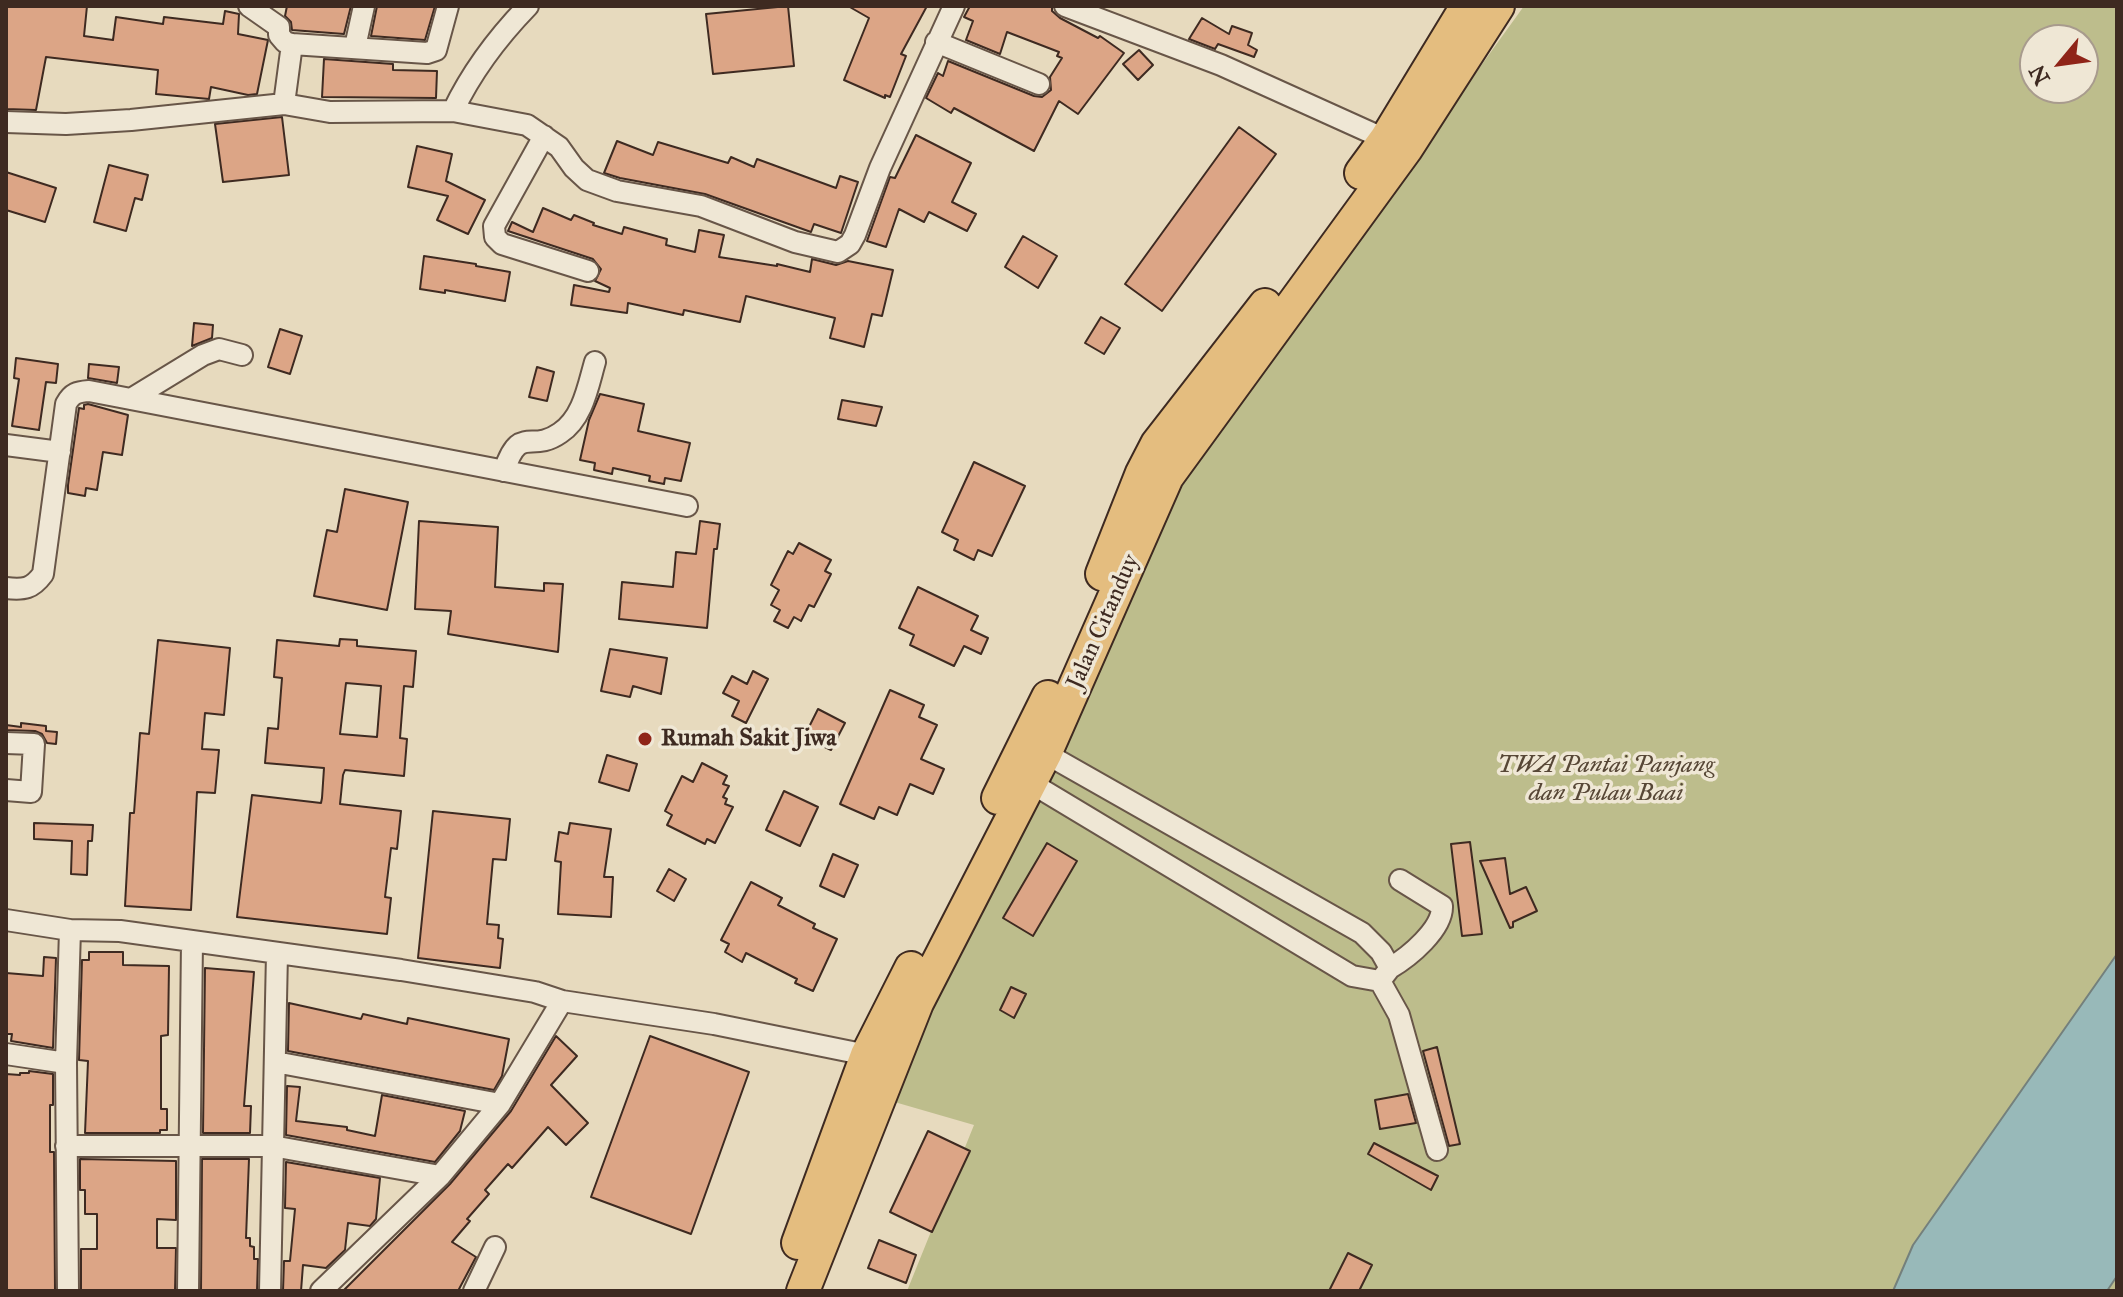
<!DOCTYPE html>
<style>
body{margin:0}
#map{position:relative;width:2123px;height:1297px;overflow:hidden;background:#e7dabe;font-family:"IM FELL Great Primer",serif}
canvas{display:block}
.frame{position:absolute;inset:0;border:8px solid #3e2a21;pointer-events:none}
.north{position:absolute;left:2019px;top:24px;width:80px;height:80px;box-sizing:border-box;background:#efe7d5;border:2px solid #a89b8d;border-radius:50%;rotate:241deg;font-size:22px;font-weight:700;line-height:32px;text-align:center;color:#3e2a21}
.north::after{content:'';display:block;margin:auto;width:28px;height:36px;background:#8f2418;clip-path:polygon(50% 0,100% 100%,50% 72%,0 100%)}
</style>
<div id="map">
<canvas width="2123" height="1297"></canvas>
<div class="frame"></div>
<div class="north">N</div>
</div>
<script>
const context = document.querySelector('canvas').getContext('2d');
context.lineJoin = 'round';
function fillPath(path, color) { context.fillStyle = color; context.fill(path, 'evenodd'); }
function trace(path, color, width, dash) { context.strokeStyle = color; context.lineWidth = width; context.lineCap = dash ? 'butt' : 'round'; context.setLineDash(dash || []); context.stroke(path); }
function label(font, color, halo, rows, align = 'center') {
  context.font = font + ' "IM FELL Great Primer",serif'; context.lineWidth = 7; context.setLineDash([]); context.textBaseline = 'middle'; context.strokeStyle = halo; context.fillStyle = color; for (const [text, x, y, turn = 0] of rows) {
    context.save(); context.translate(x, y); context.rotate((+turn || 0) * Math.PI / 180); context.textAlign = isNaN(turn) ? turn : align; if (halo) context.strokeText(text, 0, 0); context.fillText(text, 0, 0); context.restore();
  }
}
fillPath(new Path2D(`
 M1524 6H2117V1291H907L974 1125 891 1101 934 1005 1185 476ZM2035 40H2083V88H2035Z`), '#bdbd8c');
const water = new Path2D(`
 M2117 954V1276L2107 1291H1893L1913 1245Z`);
fillPath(water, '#98b9b9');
trace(water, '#74807c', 2);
const building = new Path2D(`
 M6 6H87L84 36 113 40 116 17 163 24 164 17 223 24 225 11 239 14 238 34 268 40 257 94 248 95 211 87 209 99 156 94 158 70 46 57 36 110 6 109Z
 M287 6H351L344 34 292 30 291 22 285 16Z
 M377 6H435L425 40 371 36Z
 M788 6 794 66 713 74 706 14Z
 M848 6H927L901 54 906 56 890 97 885 95V98L844 80 869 18Z
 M970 6H1052V11L1060 18 1098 38 1100 36 1124 53 1078 114 1059 101 1034 151 954 108 951 113 926 98 938 73 943 76 948 61 1034 96 1042 97 1051 90 1050 77 1062 58 1057 56 1059 52 1007 32 1000 54 966 40 973 21 964 17Z
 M1202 18 1229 34 1232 26 1252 33 1248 45 1257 50 1254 57 1218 44 1215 49 1189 39Z
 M1139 50 1153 65 1138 80 1123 64Z
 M324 59 393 64V70L437 71 436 98 322 97Z
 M282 117 289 175 223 182 215 124Z
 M1239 127 1276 154 1162 311 1125 284Z
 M916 135 971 163 952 202 976 214 967 231 929 212 924 222 899 209 886 247 867 241 890 177 895 178Z
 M617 141 653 155 658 142 728 163 731 157 754 167 757 159 836 188 840 176 858 182 841 233 814 224 811 232 705 194 620 178 604 173Z
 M417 146 452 154 446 181 485 200 468 234 437 220 448 196 408 187Z
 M109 165 148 175 142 200 135 198 126 231 94 222Z
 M6 172 56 188 45 222 6 210Z
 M543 208 571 220 574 215 594 223 593 225 622 234 624 227 667 239 666 245 695 252 699 230 724 235 719 257 777 266V264L810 272 812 259 836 265 848 261 893 270 882 316 872 314 864 347 830 338 835 318 746 296 740 322 684 310 683 315 628 303 627 313 571 305 574 285 609 292 610 288 595 281 601 269 593 259 508 231 512 222 533 232Z
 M1023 236 1057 256 1038 288 1005 267Z
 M424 256 476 264V266L510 272 505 301 445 290V293L420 289Z
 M1101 317 1120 328 1104 354 1085 343Z
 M194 323 213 325 212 338 192 346Z
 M280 329 302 336 290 374 268 367Z
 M16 358 58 364 56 383 46 382 39 430 12 426 19 379 14 378Z
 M89 364 119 367 117 383 88 378Z
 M537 367 554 372 547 401 529 397Z
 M600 394 644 404 638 431 690 443 681 481 665 478 664 484 649 481 650 476 613 468 612 474 594 470 595 463 580 460 589 420Z
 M842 400 882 407 876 426 838 419Z
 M88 404 128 415 122 455 103 452 97 490 86 488 85 496 68 493V485L79 408 84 409V405Z
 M974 462 1025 486 992 556 978 550 974 560 954 550 958 540 942 532Z
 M345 489 408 502 387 610 314 596 327 530 337 532Z
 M419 521 498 527 495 587 544 591V583L563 584 558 652 448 634 451 611 415 609Z
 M700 521 720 524 717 549H714L707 628 619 619 622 582 673 587 676 552 696 554Z
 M799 543 831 560 825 571 831 574 814 607 809 605 801 621 794 617 788 628 774 621 780 610 771 605 779 590 771 585 788 551 793 554Z
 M918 587 978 616 971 630 988 638 981 654 964 646 954 666 910 645 914 635 899 628Z
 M340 639 357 640V646L416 651 413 687 404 686 400 738 407 739 404 776 345 770 343 775 340 804 401 811 397 849 391 848 385 897 391 898 387 934 237 917 252 795 321 803 322 798 324 768 265 763 268 728 278 729 282 678 274 677 277 640 339 646ZM346 683 381 686 377 737 340 734Z
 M158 640 230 648 224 715 205 713 202 749 219 750 215 793 197 792 191 910 125 906 130 813H134L140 733 149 734Z
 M610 649 667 658 661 694 633 686 630 697 601 691Z
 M753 671 768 679 746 723 732 716 739 701 723 693 732 676 747 684Z
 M890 690 924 705 919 717 937 725 921 759 944 769 933 794 910 784 897 815 879 807 874 819 840 804Z
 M818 709 845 723 831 750 804 737Z
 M21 723 46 726V731L57 732 56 744 47 743 42 734 35 731 6 730V725L21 727Z
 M607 755 637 764 629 791 599 782Z
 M702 763 727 776 723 784 729 786 723 797 727 799 725 804 733 807 715 843 707 839 705 844 667 825 672 815 665 811 682 776 693 782Z
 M784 791 818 807 800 846 766 830Z
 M433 811 510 819 506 860 493 859 487 924 499 925 498 938 503 939 500 968 418 958Z
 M34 823 93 825 92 841H88L87 875 71 874 72 841 34 839Z
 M570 823 611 829 604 877H613L611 917 558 914 561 862 555 861 559 832 568 834Z
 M1470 842 1482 934 1462 936 1451 844Z
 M1047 843 1077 861 1033 936 1003 918Z
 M833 854 858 865 844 897 820 886Z
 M1505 858 1510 894 1526 887 1537 911 1513 922V927L1510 928 1480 861Z
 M669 869 686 879 674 901 657 891Z
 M751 882 782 898 778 905 815 924 813 928 837 939 813 991 795 983 797 979 746 953 742 962 725 952 729 944 721 940Z
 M89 952H123V965L169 966 168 1035 161 1036V1109H167V1130H160V1133H85L88 1061 79 1060 82 960H89Z
 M44 957 56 958 53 1048 11 1041 12 1034H6V973L43 976Z
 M205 968 254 972 244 1106H251L250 1133H203Z
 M1011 987 1026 994 1014 1018 1000 1010Z
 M289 1003 361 1019 363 1014 407 1024 408 1018 509 1039 502 1076 494 1090 288 1051Z
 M556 1036 577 1056 551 1085 588 1123 566 1145 548 1127 512 1168 508 1164 485 1190 489 1194 467 1219 470 1221 452 1242 476 1257 458 1291H343L450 1184 511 1111Z
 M650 1036 749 1072 691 1234 591 1197Z
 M1437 1047 1460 1144 1449 1146 1423 1051Z
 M29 1071 53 1074V1105H50V1152H54L55 1291H6V1074L20 1075V1073H29Z
 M287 1086 300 1087 296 1121 347 1127V1130L375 1136 382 1095 465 1111 460 1131 435 1162 286 1135Z
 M1408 1094 1416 1123 1380 1129 1375 1100Z
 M928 1131 970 1151 932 1232 890 1212Z
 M1374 1143 1438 1176 1431 1190 1368 1154Z
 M80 1159 176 1161V1220L157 1219V1248H176L175 1291H81V1249H97V1214H85V1190H80Z
 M202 1159H249L246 1238H250V1246L254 1247V1259H258L257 1291H201Z
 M286 1162 380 1178 376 1219 370 1226 348 1223 345 1250 326 1268 303 1265 301 1291H283L284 1261H290L295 1209 285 1208Z
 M879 1240 916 1255 906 1283 868 1268Z
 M1348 1253 1372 1265 1359 1291H1329Z`);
fillPath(building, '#dca586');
trace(building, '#3e2a21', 2);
const minor = new Path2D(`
 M249 6 279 27V35L285 42 292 44 427 53 436 50 448 6
 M1065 6 1221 65 1396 144
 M936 42 1039 84
 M355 47 364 6
 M284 104 292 44
 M453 111C472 71 497 38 528 6
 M6 122 66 124 131 120 284 104 330 112 453 111 527 125 559 147 574 168 587 180 617 191 701 206 795 242 838 252 850 244 855 235 880 168 954 6
 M544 136 494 226 495 237 502 244 588 271
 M131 399 203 355 219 349 242 355
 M6 445 60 452
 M504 471C520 423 530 454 560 433 583 418 588 386 595 362
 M6 588C24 590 32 589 43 574L66 404C72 393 77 392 89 391L687 506
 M6 743 34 744 31 792 6 790
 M1021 777 1352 976 1380 981 1390 968 1381 952 1362 933 1036 748
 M6 920 70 930 120 931 401 970 535 992 562 1001 714 1024 867 1055
 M1390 968C1409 957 1443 929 1442 906L1400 880
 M1380 981 1399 1015 1437 1150
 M6 1054 66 1063
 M275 1062 500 1104
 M66 1146H272L440 1176
 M68 1291 66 1063 70 930
 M188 1291 192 941
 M270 1291 277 953
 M321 1291 440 1176 500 1104 562 1001
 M474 1291 495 1247`);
const primary = new Path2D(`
 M1361 173 1386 139 1467 6
 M1102 574 1142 473 1157 444 1265 305
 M998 798 1048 697
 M798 1243 867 1055 911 968
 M803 1291 917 1003 1045 754 1167 477 1406 149 1498 6`);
trace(minor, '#685648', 24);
trace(primary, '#3e2a21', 36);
trace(minor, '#efe7d5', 20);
trace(primary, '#e4bd7f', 32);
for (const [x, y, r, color] of [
 [645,739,8,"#8f2418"]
]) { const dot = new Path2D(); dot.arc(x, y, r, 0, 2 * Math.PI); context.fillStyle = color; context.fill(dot); trace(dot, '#efe7d5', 3); }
label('24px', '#3e2a21', '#efe7d5', [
 ["Jalan Citanduy",1104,622,-66]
]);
label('bold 24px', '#3e2a21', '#efe7d5', [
 ["Rumah Sakit Jiwa",661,739]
], 'left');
label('italic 24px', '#574736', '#efe7d5', [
 ["TWA Pantai Panjang",1606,766],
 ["dan Pulau Baai",1606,794]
]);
</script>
